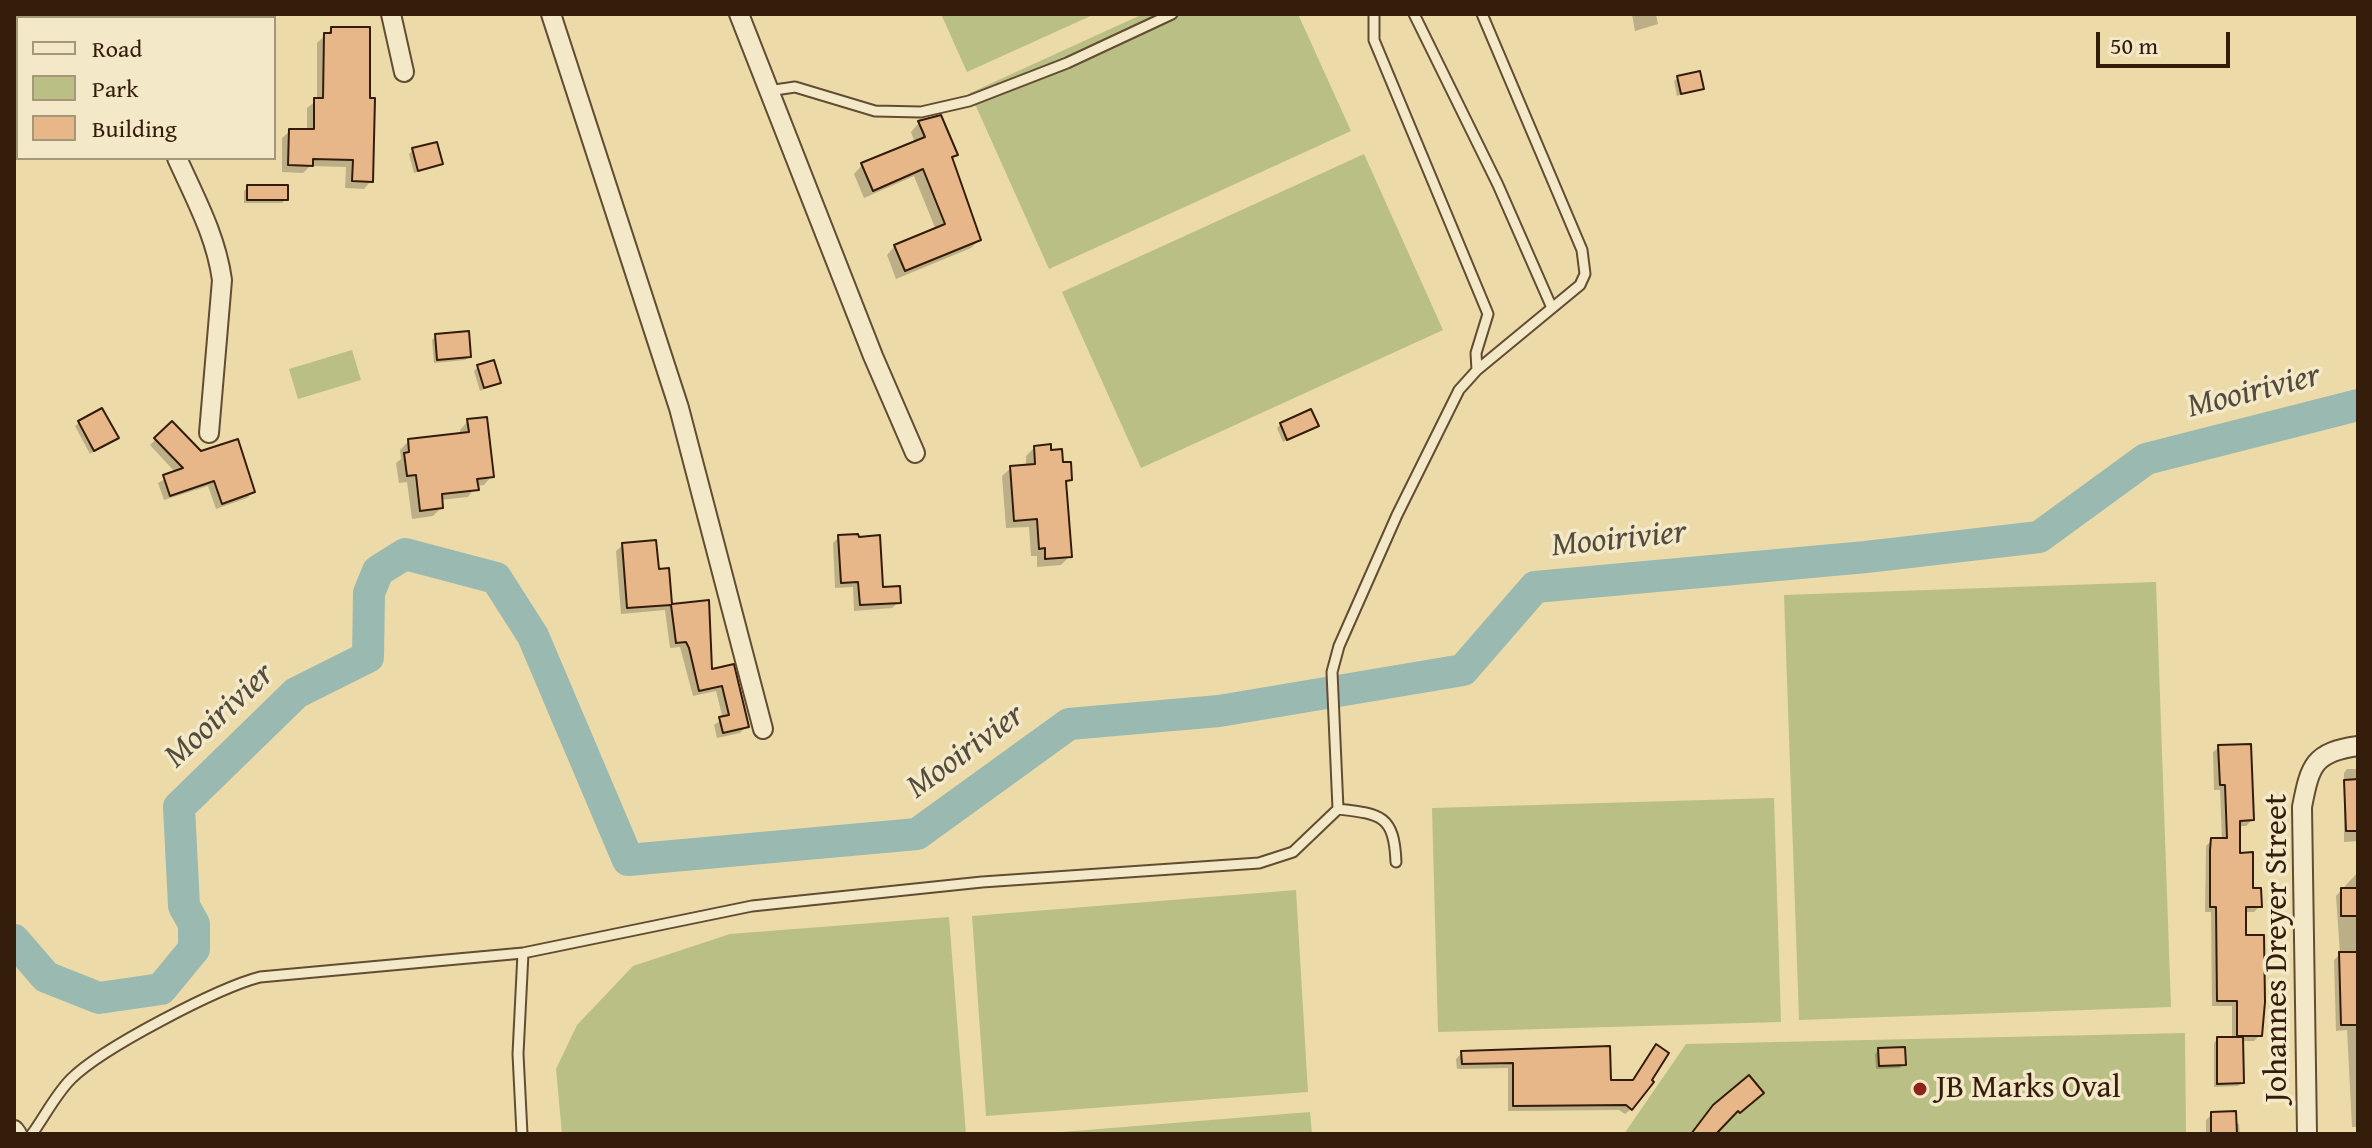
<!DOCTYPE html>
<style>
body{margin:0}
#map{position:relative;width:2372px;height:1148px;overflow:hidden;background:#ecdba9;font-family:"Gentium Book Plus",serif}
canvas{display:block}
.frame{position:absolute;inset:0;border:16px solid #341c0b;pointer-events:none}
.legend{position:absolute;left:16px;top:16px;width:260px;height:144px;box-sizing:border-box;background:#f3e8c7;border:2px solid #a7967c;margin:0;padding:10px 14px;list-style:none;font-size:24px;color:#341c0b}
.legend li{display:flex;align-items:center;gap:16px;height:40px}
.legend b{width:40px;border:2px solid #a7967c}
.scale{position:absolute;left:2096px;top:32px;width:134px;height:36px;box-sizing:border-box;border:4px solid #341c0b;border-top:0;padding-left:10px;font-size:24px;line-height:28px;white-space:nowrap;color:#341c0b;-webkit-text-stroke:6px #f3e8c7;paint-order:stroke}
</style>
<div id="map">
<canvas width="2372" height="1148"></canvas>
<div class="frame"></div>
<ul class="legend">
<li><b style="height:10px;background:#f3e8c7"></b>Road</li>
<li><b style="height:22px;background:#babf86"></b>Park</li>
<li><b style="height:22px;background:#e7b789"></b>Building</li>
</ul>
<div class="scale">50 m</div>
</div>
<script>
const context = document.querySelector('canvas').getContext('2d');
context.lineJoin = 'round';
function fillPath(path, color) { context.fillStyle = color; context.fill(path, 'evenodd'); }
function trace(path, color, width, dash) { context.strokeStyle = color; context.lineWidth = width; context.lineCap = dash ? 'butt' : 'round'; context.setLineDash(dash || []); context.stroke(path); }
function label(font, color, halo, rows, align = 'center') {
  context.font = font + ' "Gentium Book Plus",serif'; context.lineWidth = 7; context.setLineDash([]); context.textBaseline = 'middle'; context.strokeStyle = halo; context.fillStyle = color; for (const [text, x, y, turn = 0] of rows) {
    context.save(); context.translate(x, y); context.rotate((+turn || 0) * Math.PI / 180); context.textAlign = isNaN(turn) ? turn : align; if (halo) context.strokeText(text, 0, 0); context.fillText(text, 0, 0); context.restore();
  }
}
fillPath(new Path2D(`
 M941 14H1095L967 72Z
 M1143 14H1298L1351 131 1049 269 970 93Z
 M1364 154 1443 330 1141 468 1062 292Z
 M352 350 361 380 298 399 289 369Z
 M2156 582 2171 1007 1799 1020 1784 595Z
 M1774 798 1781 1022 1438 1032 1432 808Z
 M1296 890 1308 1092 986 1116 972 916Z
 M949 917 966 1134H562L556 1069 577 1025 633 966 730 934Z
 M2185 1033 2186 1134H1624L1686 1044Z
 M1310 1112 1312 1134H1037Z`), '#babf86');
fillPath(new Path2D(`
 M1632 14H1656L1658 24 1635 31Z
 M332 29 371 181 364 189 345 188 346 167 310 166 303 173 282 172V138L290 131H307V108L317 100V43Z
 M1678 78 1702 88 1677 96 1674 81Z
 M919 123 955 154 951 158 979 240 971 248 896 279 887 255 895 246 936 230 914 176 864 198 854 174 862 165 915 143 911 132Z
 M413 150 441 164 414 173 409 154Z
 M248 187 286 199 282 203H244V191Z
 M436 336 469 357 465 360 434 363 432 340Z
 M478 367 499 382 480 391 474 371Z
 M468 421 492 476 484 485 476 486 468 497 440 500 441 508 433 516 412 519 407 482 399 483 396 463 401 459 400 450 409 441 460 435V430Z
 M79 423 112 441 90 454 75 426Z
 M172 423 201 454 253 492 247 498 216 509 208 486 164 500 158 483 176 473 150 445Z
 M1281 424 1316 426 1283 442 1277 428Z
 M1034 448 1049 452 1070 479 1065 485 1070 556 1061 565 1037 567V556H1031L1029 527 1006 528 1002 476 1011 468 1026 467V456Z
 M839 537 881 589 899 602 892 608 854 611 853 587 835 588 833 543Z
 M623 545 657 571 667 570 670 607 707 602 710 671 732 666 746 727 740 733 717 738 714 725 723 719 716 691 693 696 680 647 670 648 665 610 621 614 616 551Z
 M2219 747 2252 820 2246 826H2238V855L2260 906 2254 912H2244L2260 1035 2254 1041H2241L2242 1083 2238 1086 2214 1087V1043L2217 1039H2232V1006H2212L2211 912H2205L2206 846 2212 840H2222L2220 790H2214L2213 752Z
 M2347 769H2358V841L2344 842V773Z
 M2358 872V1127H2352L2347 1030 2336 1031 2334 960 2340 954 2336 896Z
 M1656 1047 1631 1109 1625 1114 1619 1110 1508 1111V1068L1457 1069 1456 1059 1462 1053 1609 1082H1632Z
 M1879 1050 1904 1064 1900 1068 1876 1069 1875 1054Z
 M2212 1114 2239 1124 2240 1134H2206V1120Z`), '#0003');
trace(new Path2D(`
 M14 940 46 977 99 998 161 989 194 949V924L184 906 179 807 296 693 368 657 369 593 378 571 405 554 496 578 533 636 628 860 917 834 1069 724 1219 711 1463 670 1535 587 1866 557 2039 537 2146 459 2358 405`), '#9ab9b0', 32);
const building = new Path2D(`
 M331 27H370V98H375L373 182 352 181 353 160 313 159V166L288 165 289 129H314V98H323L324 33H331Z
 M1700 71 1704 89 1681 94 1677 76Z
 M941 115 958 155 952 157 981 240 905 271 894 245 945 224 923 169 873 191 861 163 925 137 918 121Z
 M437 142 443 164 418 171 412 148Z
 M247 185H288V200H247Z
 M469 331 471 357 437 360 435 334Z
 M494 360 501 383 484 388 477 365Z
 M102 408 119 438 94 451 78 421Z
 M1311 409 1319 426 1287 440 1280 423Z
 M487 417 494 477 477 479 479 490 442 494 443 508 420 511 416 475 407 476 404 453 409 452 408 439 469 432 467 419Z
 M172 421 201 451 238 439 255 492 222 504 214 481 170 496 163 475 183 468 154 438Z
 M1051 444V450L1062 449 1063 462H1071L1072 480 1066 481 1072 557 1045 559V548L1039 549 1037 519 1014 521 1010 466 1035 464 1034 446Z
 M858 534 859 537 880 535 883 587 900 586 901 603 860 605 858 582 841 583 838 535Z
 M656 540 659 569 669 568 672 604 709 600 712 669 734 664 749 727 723 733 719 717 729 715 722 686 699 691 689 648 686 642 676 643 671 605 627 608 622 543Z
 M2251 744 2254 820 2240 821V853L2253 852V888H2261L2262 907H2246V935H2264L2265 1002 2262 1036H2237V1001H2217L2216 907H2210V850L2211 838H2227L2225 785H2220L2218 745Z
 M2358 779V831H2346L2344 780Z
 M2341 888H2358V916H2341Z
 M2339 952H2358V1025H2341Z
 M2217 1037H2243L2244 1083 2217 1084Z
 M1656 1044 1669 1053 1652 1080 1654 1082 1632 1110 1626 1105 1513 1106V1063L1462 1064 1461 1051 1610 1046 1611 1080H1633Z
 M1905 1047 1906 1065 1879 1066 1878 1048Z
 M1749 1075 1764 1093 1740 1113 1738 1111 1716 1134H1691L1713 1105Z
 M2236 1111 2237 1134H2211V1112Z`);
fillPath(building, '#e7b789');
trace(building, '#341c0b', 2);
const service = new Path2D(`
 M1374 14V40L1488 314 1476 353 1477 370
 M1414 14 1498 185 1552 308
 M768 91 795 87 875 111 921 112 969 101 1067 63 1172 14
 M1396 862C1394 815 1381 814 1338 809L1332 672 1339 646 1397 515 1459 390 1477 370 1580 285 1585 274 1582 250 1482 14
 M32 1134C45 1116 56 1094 71 1079 102 1048 218 988 260 977L523 953 752 906 982 882 1259 863 1293 852 1338 809
 M522 1134 518 1054 523 953`);
const minor = new Path2D(`
 M104 14 106 18
 M391 14 404 72
 M551 14 679 408 763 729
 M739 14 873 356 915 453
 M177 158C195 198 216 236 222 280L209 433
 M14 1130 17 1134
 M2307 1134 2302 807C2310 765 2314 752 2358 746`);
trace(service, '#624c32', 13);
trace(minor, '#624c32', 22);
trace(service, '#f3e8c7', 9);
trace(minor, '#f3e8c7', 18);
for (const [x, y, r, color] of [
 [1920,1089,8,"#8f2418"]
]) { const dot = new Path2D(); dot.arc(x, y, r, 0, 2 * Math.PI); context.fillStyle = color; context.fill(dot); trace(dot, '#f3e8c7', 3); }
label('32px', '#341c0b', '#f3e8c7', [
 ["Johannes Dreyer Street",2278,948,-90]
]);
label('32px', '#341c0b', '#f3e8c7', [
 ["JB Marks Oval",1936,1089]
], 'left');
label('italic 34px', '#534b3d', '#f3e8c7', [
 ["Mooirivier",2254,392,-14],
 ["Mooirivier",1619,540,-6],
 ["Mooirivier",220,716,-43],
 ["Mooirivier",966,752,-36]
]);
</script>
